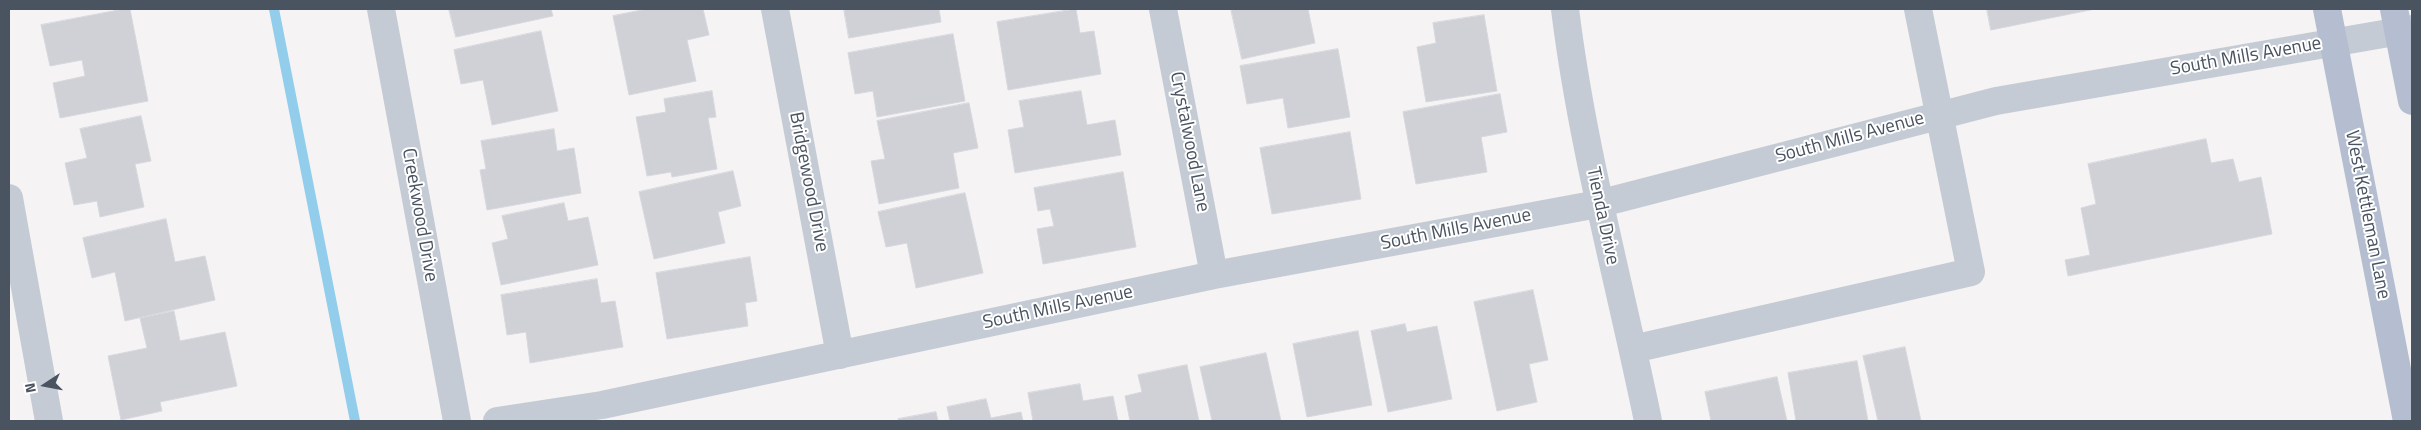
<!DOCTYPE html>
<style>
body{margin:0}
#map{position:relative;width:2421px;height:430px;overflow:hidden;background:#f5f3f3;font-family:"Titillium Web",sans-serif}
canvas{display:block}
.frame{position:absolute;inset:0;border:10px solid #4a5360;pointer-events:none}
.north{position:absolute;left:20px;top:360px;width:50px;height:50px;-webkit-text-stroke:4px #fff;paint-order:stroke;rotate:259deg;font-size:14px;font-weight:700;line-height:20px;text-align:center;color:#4a5360}
.north::after{content:'';display:block;margin:auto;width:18px;height:22px;background:#4a5360;clip-path:polygon(50% 0,100% 100%,50% 72%,0 100%)}
</style>
<div id="map">
<canvas width="2421" height="430"></canvas>
<div class="frame"></div>
<div class="north">N</div>
</div>
<script>
const context = document.querySelector('canvas').getContext('2d');
context.lineJoin = 'round';
function trace(path, color, width, dash) { context.strokeStyle = color; context.lineWidth = width; context.lineCap = dash ? 'butt' : 'round'; context.setLineDash(dash || []); context.stroke(path); }
function fillPath(path, color) { context.fillStyle = color; context.fill(path, 'evenodd'); }
function label(font, color, halo, rows, align = 'center') {
  context.font = font + ' "Titillium Web",sans-serif'; context.lineWidth = 4; context.setLineDash([]); context.textBaseline = 'middle'; context.strokeStyle = halo; context.fillStyle = color; for (const [text, x, y, turn = 0] of rows) {
    context.save(); context.translate(x, y); context.rotate((+turn || 0) * Math.PI / 180); context.textAlign = isNaN(turn) ? turn : align; if (halo) context.strokeText(text, 0, 0); context.fillText(text, 0, 0); context.restore();
  }
}
trace(new Path2D(`
 M274 9 355 421`), '#92ceec', 10);
const building = new Path2D(`
 M124 9H130L148 101 60 118 53 83 85 76 82 60 50 66 41 25Z
 M449 9H551L553 16 456 37Z
 M647 9H703L709 35 687 40 696 81 629 95 613 16Z
 M844 9H939L941 22 849 38Z
 M1076 9 1080 33 1094 31 1101 74 1008 90 997 22Z
 M1231 9H1308L1315 43 1242 59Z
 M1987 9H2095L1991 30Z
 M1484 15 1497 91 1426 102 1417 47 1436 43 1433 23Z
 M541 31 558 111 492 125 483 80 461 84 454 50Z
 M953 34 965 101 877 117 873 91 855 94 848 53Z
 M1338 49 1350 117 1288 128 1283 98 1247 104 1240 66Z
 M712 91 716 117 708 118 717 169 672 177 671 172 647 176 636 117 666 112 664 99Z
 M1081 91 1087 125 1115 120 1121 155 1015 173 1008 130 1024 127 1019 101Z
 M1500 94 1507 132 1481 137 1487 172 1416 184 1403 112Z
 M969 103 978 148 953 153 959 188 879 204 871 161 885 159 877 121Z
 M141 116 151 161 135 164 144 207 100 217 97 201 74 205 65 163 87 158 80 129Z
 M554 129 557 151 574 148 581 193 487 210 480 170 486 169 481 141Z
 M1350 132 1361 199 1272 214 1260 148Z
 M2206 139 2211 163 2233 159 2239 182 2261 177 2272 234 2068 276 2065 260 2090 255 2081 208 2096 204 2088 164Z
 M733 171 741 206 718 212 725 243 654 259 639 192Z
 M1123 172 1136 247 1043 264 1037 229 1054 226 1050 209 1038 211 1034 188Z
 M965 193 983 273 916 288 907 243 886 247 878 212Z
 M564 203 568 221 588 217 598 265 501 285 492 243 508 239 502 216Z
 M166 219 175 262 205 256 215 300 125 321 115 272 92 278 83 238Z
 M750 257 757 301 745 303 748 326 667 339 656 273Z
 M597 279 601 303 615 301 623 347 530 363 526 332 507 335 501 295Z
 M1533 290 1548 360 1529 364 1537 402 1497 411 1474 302Z
 M174 311 180 341 225 332 237 386 160 402 162 411 121 420 108 356 147 348 140 318Z
 M1405 324 1407 332 1437 326 1452 399 1388 412 1371 331Z
 M1358 331 1372 405 1307 417 1293 344Z
 M1905 347 1921 421H1878L1863 356Z
 M1266 353 1281 421H1212L1200 367Z
 M1857 361 1868 421H1796L1788 373Z
 M1187 365 1199 421H1130L1125 396 1142 392 1138 375Z
 M1777 377 1787 421H1711L1705 392Z
 M1080 384 1083 401 1113 396 1118 421H1033L1028 393Z
 M986 399 991 418 1021 412 1023 421H950L947 407Z
 M936 412 938 421H899L898 419Z`);
fillPath(building, '#cfd1d7');
trace(building, '#d7d8de', 1);
trace(new Path2D(`
 M381 9 457 421
 M775 9 840 355
 M1163 9 1214 275
 M1565 9C1582 148 1620 284 1648 421
 M9 198 49 421
 M1633 349 1971 272 1918 9
 M497 421 602 405 1214 275 1598 204 1996 101 2412 29`), '#c4cbd4', 28);
trace(new Path2D(`
 M2327 9 2407 421
 M2394 9 2412 101`), '#b4bed0', 28);
label('19px', '#4a5360', '#fff', [
 ["South Mills Avenue",2246,57,-10],
 ["South Mills Avenue",1850,138,-15],
 ["Crystalwood Lane",1189,142,79],
 ["Bridgewood Drive",808,182,79],
 ["Creekwood Drive",419,215,80],
 ["West Kettleman Lane",2367,215,79],
 ["Tienda Drive",1602,216,78],
 ["South Mills Avenue",1456,230,-11],
 ["South Mills Avenue",1058,308,-12]
]);
</script>
